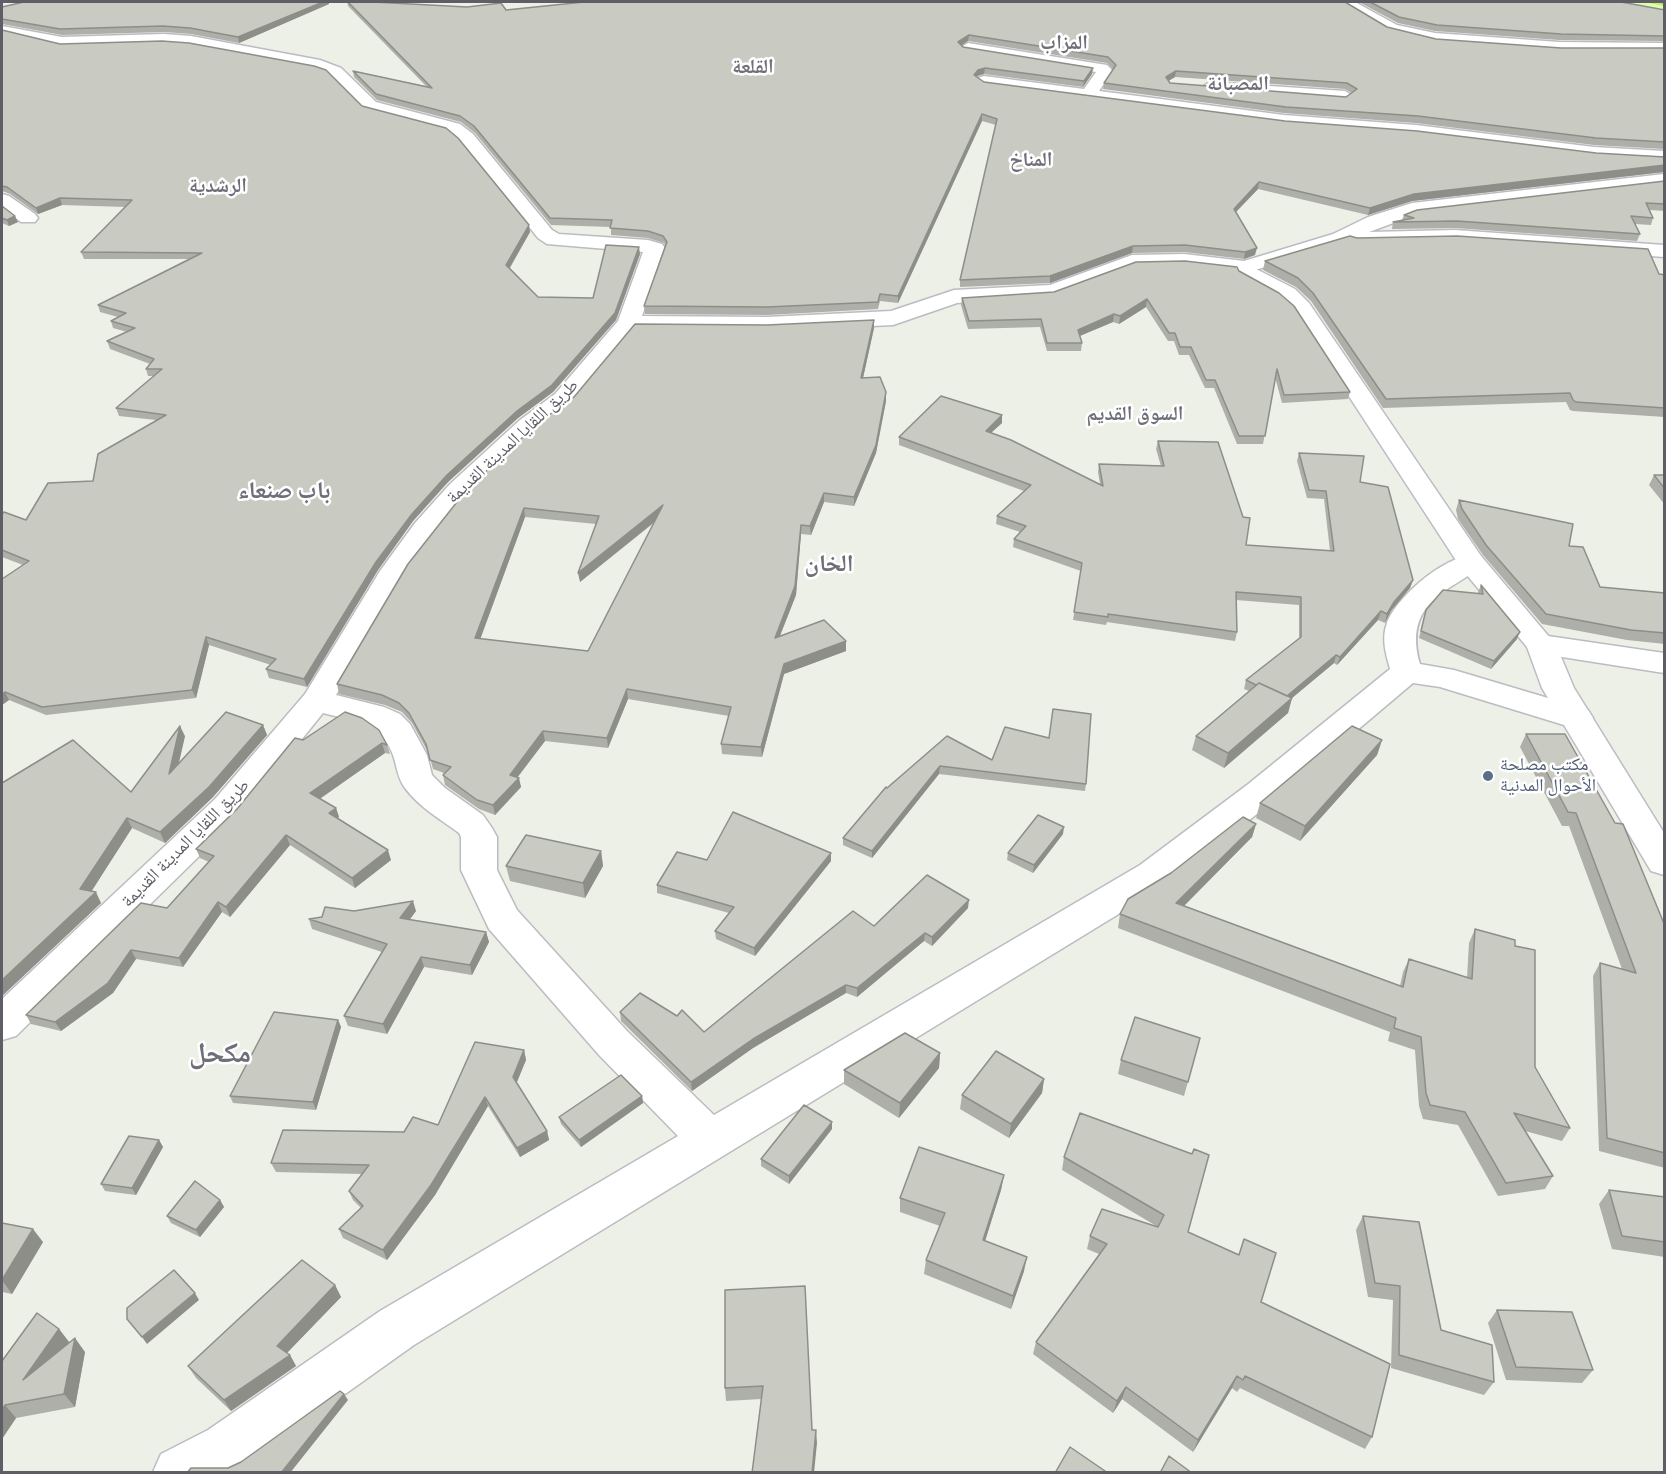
<!DOCTYPE html>
<meta charset="utf-8">
<style>
body{margin:0}
#map{position:relative;width:1666px;height:1474px;overflow:hidden;background:#edf0e7;font-family:"Titillium Web",sans-serif}
canvas{display:block}
.frame{position:absolute;inset:0;border:3px solid #5f5e67;pointer-events:none}
</style>
<div id="map">
<canvas width="1666" height="1474"></canvas>
<div class="frame"></div>
</div>
<script>
const context = document.querySelector('canvas').getContext('2d');
context.lineJoin = 'round';
function trace(path, color, width, dash) { context.strokeStyle = color; context.lineWidth = width; context.lineCap = dash ? 'butt' : 'round'; context.setLineDash(dash || []); context.stroke(path); }
function fillPath(path, color) { context.fillStyle = color; context.fill(path, 'evenodd'); }
function label(font, color, halo, rows, align = 'center') {
  context.font = font + ' "Titillium Web","Noto Naskh Arabic",sans-serif'; context.lineWidth = 5; context.setLineDash([]); context.textBaseline = 'middle'; context.strokeStyle = halo; context.fillStyle = color; for (const [text, x, y, turn = 0] of rows) {
    context.save(); context.translate(x, y); context.rotate((+turn || 0) * Math.PI / 180); context.textAlign = isNaN(turn) ? turn : align; if (halo) context.strokeText(text, 0, 0); context.fillText(text, 0, 0); context.restore();
  }
}
const street = new Path2D(`
 M1338 2H1355L1397 25 1435 33 1559 42 1664 43V52H1559L1435 43 1387 31Z
 M2 26 62 37 164 34 191 36 320 60 341 68 376 102 460 124 473 134 552 230 559 234 648 240 662 244 665 248 642 316 767 317 891 311 954 290 1050 285 1132 255 1184 254 1244 261 1333 234 1368 217 1412 203 1664 174V185L1415 215 1369 232 1455 230 1664 245V257L1455 242 1355 244 1348 242 1245 273 1184 266 1135 267 1053 297 957 303 893 325 767 331 635 330 573 404 538 430 468 496 435 535 408 572 336 695 384 707 400 714 410 724 427 755 432 775 445 788 483 815 492 828 497 837V870L517 910 627 1031 714 1115 1140 865 1247 785 1390 669C1386 654 1381 639 1387 623 1397 596 1451 549 1481 556L1485 562 1481 568C1440 594 1404 608 1420 664L1454 670 1588 710 1593 718 1588 726 1577 729 1440 687 1413 683 1271 803 1166 885 414 1345 244 1466 232 1472H153L161 1454 208 1430 380 1311 678 1136 599 1055 489 929 461 870V837L459 833C440 819 419 807 405 788 398 779 397 768 394 758 384 724 353 721 323 713L239 817 16 1036 2 1040V999L215 799 305 694 380 571 415 523 450 484 520 420 555 394 618 321 643 252 547 244 538 238 461 142 448 132 364 110 329 74 316 69 191 46 164 44 62 47 2 34Z
 M968 43 1107 65 1113 71 1099 91 1284 115 1416 125 1594 147 1664 151V161L1594 157 1416 135 1284 125 984 86 976 81 978 78 984 76 1084 89 1096 72 963 51 960 48Z
 M1210 82 1345 91 1353 96 1345 101 1204 90 1202 87Z
 M2 194 9 196 35 214 38 218 35 222H21L2 208Z
 M1541 635 1664 653V673L1530 652 1526 645 1530 638Z`);
const secondary = new Path2D(`
 M1245 261 1252 263 1256 269 1295 289 1309 303 1481 556 1556 645 1574 688 1664 833V875L1651 871 1542 688 1527 647 1461 568 1294 312 1279 299 1239 276 1235 267 1238 263Z`);
const primary = new Path2D(`
 M1618 2H1643L1664 6V14L1620 5Z`);
trace(street, '#bcbbc2', 3);
trace(secondary, '#bdbcc4', 3);
trace(primary, '#c7ef60', 3);
fillPath(street, '#fff');
fillPath(secondary, '#fff');
fillPath(primary, '#defdae');
fillPath(new Path2D(`
 M24 2H329V4L239 43 191 34 164 32 62 35 2 24V25V7Z
 M347 2H373L506 10 1387 27 1436 39 1561 48H1665V151L1664 149 1594 145 1416 123 1284 113 1103 89 1104 83 1113 69 1107 63 968 41 961 45 963 47 1092 74 1083 87 984 74 977 76V77L984 82 1285 121 1596 153 1665 157V172H1664L1412 201 1368 215 1258 189 1236 212 1255 255 1244 259 1184 252 1132 253 1050 283 960 287V280L996 125 982 121 898 303 880 301 878 309 767 315 645 314 644 306 665 245 664 243 648 238 611 235V227L551 225 475 133 461 122 377 100 354 77 353 71 426 86 348 6ZM1175 77 1345 89 1352 93 1346 97 1170 83 1168 81Z
 M1359 2H1621L1665 10V41L1559 40 1435 31 1398 23Z
 M1652 2H1665V4H1664Z
 M2 30 60 44 362 106 530 232 510 268 538 297 593 298 640 254 616 320 553 392 518 418 448 482 413 521 378 570 307 687 269 678 266 669 271 665 209 645 196 698 46 715 9 700 2 705V579L23 565 2 557V514L26 520 93 481 156 420 119 416 116 408 154 376H148L146 369 150 364 110 349 107 341 127 332 113 328 111 321 118 317 100 312 98 305 188 259H84L81 252 126 207 62 205 38 214 10 194 2 191Z
 M1665 181V211L1650 210 1653 218 1651 225 1635 224 1640 234 1637 241 1455 228 1392 229 1393 222 1402 220 1404 215Z
 M2 206 18 222 9 226 2 223Z
 M1357 238 1665 275V417L1573 411 1570 410 1566 402 1383 408 1311 301 1296 287 1263 270 1265 261Z
 M1239 271 1350 392 1348 399 1282 403 1275 377 1263 444H1237L1214 388H1205L1189 355H1179L1174 341H1168L1146 307 1119 324 1113 322 1080 336 1082 343 1081 351H1047L1040 327 968 329 961 305 962 298 1054 292Z
 M874 328 863 378 886 392V401L876 453 854 506 824 502 811 535 801 534 796 595 780 636 846 651 784 674 762 757 722 754 721 744 729 716 628 699 608 748 545 741 518 777 521 787 495 815 479 809 445 785 443 775 444 773 433 769 429 754 412 723 402 712 385 705 339 694 337 684 408 564ZM525 517 596 524 580 582 655 522 588 651 480 639Z
 M1002 415V423L991 433 1100 484 1098 472 1099 464 1161 466 1156 449 1158 441 1246 545 1330 551 1324 499 1307 498 1297 461 1299 453 1360 482 1413 580 1410 588 1391 611 1385 623 1378 620 1337 665 1334 663 1292 698 1288 713 1224 768 1192 750 1196 736 1249 691 1244 689 1246 680 1299 639V605L1236 600 1237 632 1235 641 1107 622 1106 625 1073 620 1081 571 1013 547 1014 539 1020 532 996 524 997 516 1024 491 899 445V437Z
 M1654 475H1665V505L1649 485Z
 M1459 500 1569 546 1600 587 1665 593V644L1627 640 1542 624 1483 555 1458 519 1456 510Z
 M1481 585 1517 639 1491 669 1419 638 1426 610 1478 594V592Z
 M345 712 387 745 390 754 385 753 320 798 336 808 339 817 337 818 391 860 355 888 290 845 230 917 222 912 183 967 136 959 113 993 61 1031 31 1024 26 1015 167 908 209 862 200 858 196 849 237 809 303 740Z
 M263 725 267 735 213 797 165 843 132 828 91 891 101 903 2 996 131 792 185 736 178 764Z
 M1526 734 1665 926V1168L1599 1151 1593 976 1600 963 1622 969 1569 826H1562L1520 747Z
 M947 736 992 760 1049 738 1086 784 1085 791 939 774 872 858 843 845V838L887 788Z
 M1382 740 1377 755 1300 841 1256 818 1260 803Z
 M1256 824 1252 837 1184 906 1400 986 1403 972 1409 959 1467 978 1469 943 1475 929 1515 946 1535 1067 1570 1128 1562 1141 1525 1131 1553 1176 1545 1189 1498 1196 1458 1125 1423 1119 1419 1106 1415 1050 1388 1041 1390 1032 1118 928 1120 914Z
 M1063 834 1033 873 1007 860 1008 853Z
 M601 851 603 866 585 898 510 881 506 866Z
 M707 860 831 861 755 956 716 939 715 931 729 913 657 893V885Z
 M968 908 932 946 924 941 857 997 846 993 753 1048 692 1091 621 1021 620 1012 677 1016 704 1032 874 926Z
 M354 911H416L409 920 486 932 489 942 472 975 424 967 387 1034 348 1026 344 1016 382 952 312 929 309 919Z
 M338 1020 341 1027 316 1110 233 1103 230 1096Z
 M1200 1038 1184 1096 1118 1074 1121 1060Z
 M524 1050 526 1060 516 1083 547 1131 549 1140 520 1157 488 1106 435 1195 387 1260 343 1238 339 1229 361 1208 353 1200 349 1191 362 1174 276 1172 271 1163 404 1132 438 1125Z
 M940 1053 939 1068 899 1118 844 1084V1070Z
 M1044 1079 1042 1093 1009 1138 960 1109 962 1095Z
 M642 1096 643 1103 581 1147 561 1124 559 1117Z
 M1080 1113 1188 1232 1239 1255 1244 1239 1261 1302 1372 1437 1365 1449 1240 1388 1237 1392 1232 1388 1193 1452 1122 1399 1113 1413 1033 1354 1036 1342 1099 1254 1087 1249 1090 1236 1158 1227 1062 1170 1064 1157Z
 M832 1129 789 1184 761 1166V1159Z
 M159 1140 163 1147 136 1195 105 1191 101 1184Z
 M1004 1175 1001 1190 985 1241 1024 1271 1011 1309 924 1274 926 1260 940 1226 900 1212V1198Z
 M1609 1190 1665 1197V1257L1612 1249 1599 1204Z
 M220 1200 224 1207 200 1237 171 1223 167 1216Z
 M1363 1216 1441 1330 1494 1382 1484 1395 1391 1368 1393 1300 1368 1297 1356 1230Z
 M2 1223 43 1242 12 1294 2 1292Z
 M335 1285 341 1297 287 1353 290 1355 296 1366 231 1411 196 1378 188 1366Z
 M725 1290 817 1443 761 1399 726 1401 725 1388Z
 M1497 1310 1593 1370 1582 1383 1506 1380 1488 1323Z
 M59 1329 69 1342 68 1344 85 1352 75 1407 16 1418 2 1439V1361Z`), '#adafa8');
fillPath(new Path2D(`
 M323 2H329V4L239 43 238 37Z
 M969 35 968 41 958 48V42Z
 M985 68 984 74 977 76 974 81V75L978 70Z
 M1093 68 1092 74 1083 87 1084 81Z
 M1176 71 1175 77 1165 83 1166 77Z
 M982 114V121L898 303V296Z
 M1665 165 1664 172 1412 201 1368 215 1370 208 1414 194Z
 M1259 182 1258 189 1233 215 1234 209Z
 M60 198 62 205 38 214 36 208Z
 M15 216 18 222 9 226 7 220Z
 M529 225 530 232 507 272 506 265Z
 M1133 246 1132 253 1050 283V276Z
 M639 247 640 254 616 320 553 392 518 418 448 482 413 521 378 570 307 687 304 679 376 562 412 514Z
 M1257 248 1255 255 1244 259 1245 252Z
 M1147 299 1146 307 1119 324 1120 316Z
 M1114 314 1113 322 1077 337 1078 330Z
 M874 320V328L861 387V378Z
 M886 392V401L876 453 854 506V497Z
 M1002 415V423L985 438 986 431Z
 M824 493V502L811 535 810 526Z
 M663 505 664 514 580 582 578 573Z
 M524 508 525 517 477 648 475 638Z
 M801 525V534L796 595 775 648V638Z
 M1413 580 1410 588 1391 611 1385 623 1387 614 1394 602Z
 M1381 611 1378 620 1337 665 1340 657Z
 M1520 632 1517 639 1491 669 1494 661Z
 M206 637 209 645 196 698 192 690Z
 M846 641V651L784 674 762 757 761 747 784 664Z
 M1336 655 1334 663 1280 708 1282 699Z
 M627 689 628 699 608 748 607 738Z
 M5 692 9 700 2 705V694Z
 M1292 698 1288 713 1224 768 1228 753Z
 M263 725 267 735 213 797 165 843 160 832Z
 M180 726 185 736 174 785 169 774Z
 M543 731 545 741 512 784 510 775Z
 M1382 740 1377 755 1300 841 1305 826Z
 M382 743 385 753 314 803 310 793Z
 M940 766 939 774 872 858V851Z
 M519 778 521 787 495 815 493 805Z
 M336 808 339 817 332 822 329 813Z
 M127 818 132 828 86 900 80 889Z
 M1256 824 1252 837 1173 917 1176 903Z
 M1064 827 1063 834 1033 873 1034 865Z
 M286 835 290 845 230 917 226 907Z
 M388 850 391 860 355 888 352 878Z
 M601 851 603 866 585 898 583 883Z
 M831 853V861L755 956 754 948Z
 M96 892 101 903 2 996V980Z
 M969 900 968 908 932 946V937Z
 M413 901 416 911 403 929 400 918Z
 M218 902 222 912 183 967 179 958Z
 M486 932 489 942 472 975 470 965Z
 M925 933 924 941 857 997V988Z
 M131 950 136 959 113 993 61 1031 55 1022Z
 M421 957 424 967 387 1034 383 1024Z
 M846 985V993L753 1048 692 1091 691 1082 753 1039Z
 M338 1020 341 1027 316 1110 313 1102Z
 M524 1050 526 1060 515 1087 513 1077Z
 M940 1053 939 1068 899 1118 900 1103Z
 M1044 1079 1042 1093 1009 1138 1011 1124Z
 M642 1096 643 1103 581 1147 579 1140Z
 M485 1097 488 1106 435 1195 387 1260 383 1250Z
 M832 1122V1129L789 1184V1176Z
 M547 1131 549 1140 520 1157 517 1148Z
 M159 1140 163 1147 136 1195 132 1188Z
 M1004 1175 1001 1190 981 1254 983 1240Z
 M220 1200 224 1207 200 1237 196 1230Z
 M33 1229 43 1242 12 1294 2 1280Z
 M1027 1257 1024 1271 1011 1309 1013 1296Z
 M335 1285 341 1297 283 1357 277 1346Z
 M195 1293 199 1300 147 1344 142 1337Z
 M59 1329 69 1342 34 1393 23 1380Z
 M75 1338 85 1352 75 1407 64 1394Z
 M290 1355 296 1366 231 1411 224 1400Z
 M1237 1376 1232 1388 1193 1452 1198 1440Z
 M1126 1387 1122 1399 1113 1413 1117 1401Z
 M344 1394 348 1400 290 1473H281Z
 M5 1405 16 1418 2 1439V1410Z
 M816 1430 817 1443 814 1473H812Z`), '#8d8e88');
const building = new Path2D(`
 M24 2H323L238 37 190 28 163 26 60 29 2 19V7Z
 M348 2H373L467 7 501 3 506 10 584 2H1345L1387 27 1436 39 1561 48H1665V142L1596 138 1418 116 1286 107 1104 83 1116 65 1108 57 969 35 958 42 963 47 1093 68 1084 81 985 68 978 70 974 75 984 82 1285 121 1417 131 1596 153 1665 157V165L1414 194 1370 208 1259 182 1234 209 1257 248 1245 252 1185 245 1133 246 1050 276 960 280 997 119 982 114 898 296 880 294 878 302 767 307 644 306 667 242 663 236 648 231 610 228 612 220 550 218 474 126 460 116 376 94 353 71 432 88ZM1176 71 1347 83 1357 89 1346 97 1170 83 1166 77Z
 M1370 2H1621L1665 10V36L1561 34 1437 25 1399 17Z
 M2 30 60 44 162 41 189 43 314 66 326 70 362 106 446 128 458 138 529 225 506 265 538 297 593 298 606 245 639 247 615 313 552 385 517 411 447 475 412 514 376 562 304 679 266 669 276 659 206 637 192 690 42 707 5 692 2 694V579L29 561 2 550V514L4 512 26 520 48 483 93 481 98 454 166 415 116 408 162 369H146L154 359 107 341 135 328 111 321 126 313 98 305 202 253 81 252 132 200 60 198 36 208 7 187 2 186Z
 M1665 181V204L1646 203 1653 218 1631 216 1640 234 1457 221 1393 222 1414 218 1404 215 1417 210Z
 M2 206 15 216 7 220 2 218Z
 M1350 236 1357 238 1457 236 1648 249 1659 274 1665 275V408L1576 402 1573 400 1570 393 1386 399 1313 293 1298 278 1265 261Z
 M1185 261 1237 267 1239 271 1279 293 1294 306 1350 392 1284 395 1277 369 1265 436H1239L1215 380H1206L1191 347H1180L1175 333H1169L1147 299 1120 316 1114 314 1078 330 1082 343H1047L1041 319 969 321 962 298 1054 292 1136 262Z
 M874 320 861 378 880 377 886 392 876 445 854 497 824 493 810 526 801 525 795 586 775 638 824 620 846 641 784 664 761 747 721 744 731 707 627 689 607 738 543 731 510 775 519 778 493 805 477 800 443 775 451 767 430 760 426 744 409 713 399 703 382 695 337 684 408 564 468 488 538 423 574 397 635 324 767 325ZM663 505 588 651 475 638 524 508 599 516 578 573Z
 M941 396 1002 415 986 431 1011 440 1103 486 1099 464 1164 466 1158 441 1218 442 1243 517 1250 518 1246 545 1334 551 1326 491 1309 490 1299 453 1364 456 1360 482 1388 487 1413 580 1394 602 1387 614 1381 611 1340 657 1336 655 1287 696 1259 683 1256 685 1246 680 1301 637V597L1236 592 1237 632 1108 614V617L1074 612 1082 563 1014 539 1026 526 997 516 1031 485 899 437Z
 M1654 475H1665V489Z
 M1459 500 1573 524 1569 546 1583 547 1600 587 1665 593V633L1631 630 1546 614 1486 545 1462 509Z
 M1481 585 1520 632 1494 661 1421 631 1426 610 1443 590 1483 594Z
 M1259 683 1292 698 1228 753 1196 736Z
 M1053 709 1091 714 1086 784 940 766 872 851 843 838 886 787 887 788 947 736 992 760 1005 727 1049 738Z
 M226 712 263 725 209 787 160 832 127 818 80 889 96 892 2 980V783L73 740 131 792 180 726 169 774Z
 M345 712 362 718 379 730 387 745 382 743 310 793 336 808 329 813 388 850 352 878 286 835 226 907 218 902 179 958 131 950 108 983 55 1022 26 1015 141 903 167 908 214 856 196 849 237 809 295 738 303 740Z
 M1352 726 1382 740 1305 826 1260 803Z
 M1526 734H1565L1615 823 1623 824 1665 926V1153L1607 1138 1600 963 1636 973 1576 813 1568 812Z
 M733 812 831 853 754 948 715 931 734 907 657 885 677 852 707 860Z
 M1038 815 1064 827 1034 865 1008 853Z
 M1243 817 1256 824 1176 903 1403 987 1409 959 1472 979 1475 929 1515 940V946L1535 950V1067L1570 1128 1514 1113 1553 1176 1506 1183 1465 1112 1430 1105 1426 1093 1421 1037 1394 1028 1396 1018 1120 914 1128 899 1171 873Z
 M526 835 601 851 583 883 506 866Z
 M927 875 969 900 932 937 925 933 857 988 846 985 753 1039 691 1082 620 1012 640 993 677 1016 682 1010 704 1032 853 911 874 926Z
 M413 901 400 918 486 932 470 965 421 957 383 1024 344 1016 387 944 309 919 322 917 325 907 354 911Z
 M274 1012 338 1020 313 1102 230 1096Z
 M1135 1017 1200 1038 1188 1082 1121 1060Z
 M905 1033 940 1053 900 1103 844 1070Z
 M475 1042 524 1050 513 1077 547 1131 517 1148 485 1097 431 1185 383 1250 339 1229 363 1206 349 1191 369 1165 271 1163 283 1130 404 1132 413 1117 438 1125Z
 M996 1051 1044 1079 1011 1124 962 1095Z
 M621 1075 642 1096 579 1140 559 1117Z
 M804 1105 832 1122 789 1176 761 1159Z
 M1080 1113 1192 1154 1194 1149 1209 1155 1188 1232 1239 1255 1244 1239 1276 1253 1261 1302 1390 1364 1372 1437 1245 1376 1243 1380 1237 1376 1198 1440 1126 1387 1117 1401 1036 1342 1107 1244 1090 1236 1102 1209 1158 1227 1164 1215 1064 1157Z
 M129 1136 159 1140 132 1188 101 1184Z
 M919 1147 1004 1175 983 1240 1027 1257 1013 1296 926 1260 945 1213 900 1198Z
 M195 1181 220 1200 196 1230 167 1216Z
 M1609 1190 1665 1197V1242L1622 1236Z
 M1363 1216 1419 1222 1441 1330 1492 1345 1494 1382 1399 1355 1400 1286 1375 1283Z
 M2 1223 33 1229 2 1280Z
 M302 1260 335 1285 277 1346 290 1355 224 1400 188 1366Z
 M174 1270 195 1293 142 1337 127 1319V1308Z
 M805 1286 812 1430H816L812 1473H752L763 1386 725 1388V1290Z
 M1497 1310 1572 1312 1593 1370 1516 1367Z
 M37 1313 59 1329 23 1380 75 1338 64 1394 5 1405 2 1410V1360V1361Z
 M340 1391 344 1394 281 1473H187L191 1468H228L241 1462Z
 M1070 1447 1108 1473H1055Z
 M1169 1456 1192 1473H1160Z`);
fillPath(building, '#c9cbc3');
trace(building, '#8d8e88', 1.5);
for (const [x, y, r, color] of [
 [1488,776,6,"#5c6f8a"]
]) { const dot = new Path2D(); dot.arc(x, y, r, 0, 2 * Math.PI); context.fillStyle = color; context.fill(dot); trace(dot, '#fff', 2); }
label('18px', '#5f5e67', '#fff', [
 ["طريق اللقايا المدينة القديمة",513,442,-43],
 ["طريق اللقايا المدينة القديمة",186,844,-45]
]);
label('18px', '#4e5e75', '#fff', [
 ["مكتب مصلحة",1500,766],
 ["الأحوال المدنية",1500,787]
], 'left');
label('bold 20px', '#706f79', '#fff', [
 ["المزاب",1064,44],
 ["القلعة",753,68],
 ["المصبانة",1238,85],
 ["المناخ",1031,161],
 ["الرشدية",218,187],
 ["السوق القديم",1135,415]
]);
label('bold 24px', '#706f79', '#fff', [
 ["باب صنعاء",284,492],
 ["الخان",829,565]
]);
label('bold 28px', '#706f79', '#fff', [
 ["مكحل",220,1055]
]);
</script>
